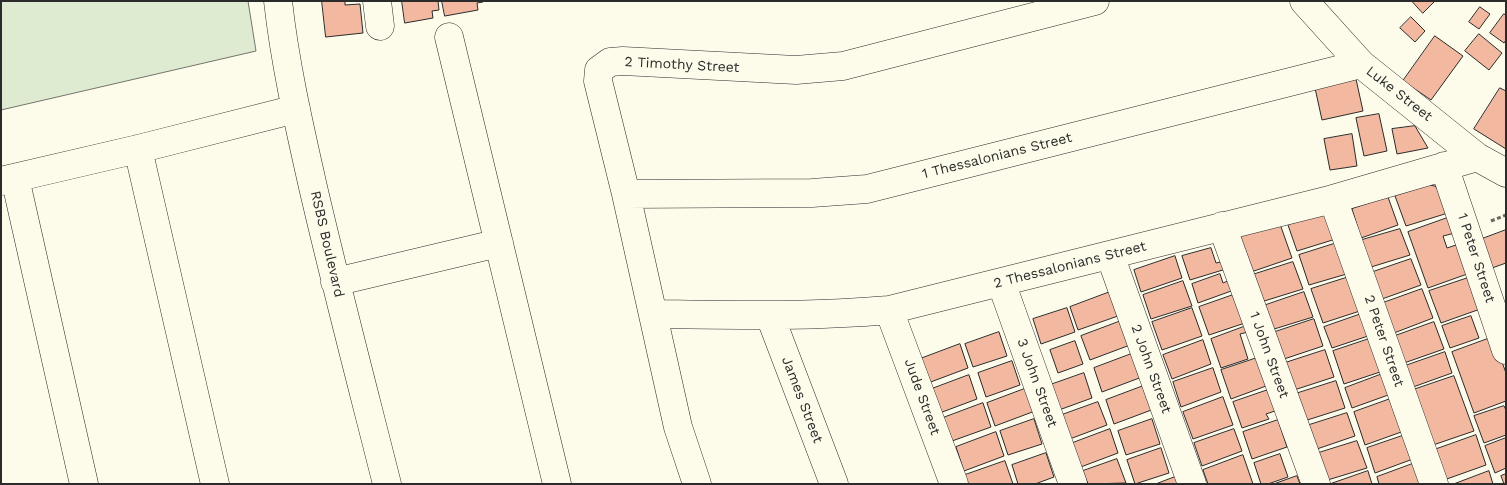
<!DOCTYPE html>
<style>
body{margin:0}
#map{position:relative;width:1507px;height:485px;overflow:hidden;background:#fdfbea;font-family:"Work Sans",sans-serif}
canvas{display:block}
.frame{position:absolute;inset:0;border:2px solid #2b2b2b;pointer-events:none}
</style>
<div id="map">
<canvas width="1507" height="485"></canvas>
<div class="frame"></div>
</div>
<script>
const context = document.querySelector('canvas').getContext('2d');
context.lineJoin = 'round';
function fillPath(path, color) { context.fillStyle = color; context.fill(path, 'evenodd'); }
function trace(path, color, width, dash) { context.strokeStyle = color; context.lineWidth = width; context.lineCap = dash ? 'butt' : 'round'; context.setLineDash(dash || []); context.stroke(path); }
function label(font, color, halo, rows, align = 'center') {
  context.font = font + ' "Work Sans",sans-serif'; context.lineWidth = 4; context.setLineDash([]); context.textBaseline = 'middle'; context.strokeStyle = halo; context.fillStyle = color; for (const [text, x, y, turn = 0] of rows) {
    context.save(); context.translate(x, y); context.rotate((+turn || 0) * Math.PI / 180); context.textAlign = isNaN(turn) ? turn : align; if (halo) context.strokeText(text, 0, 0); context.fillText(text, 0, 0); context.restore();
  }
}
const green = new Path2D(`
 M1 1H248L256 51 1 110Z`);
fillPath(green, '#deebd1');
trace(green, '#74746e', 1);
const building = new Path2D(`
 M322 1H345V5L360 4 363 33 326 37Z
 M402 1H438L439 10 432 11 433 18 405 23Z
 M442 1H483V2L477 3 478 10 445 16Z
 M1412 1H1435L1423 13Z
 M1480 7 1490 14 1479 29 1469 22Z
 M1504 14 1506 15V40L1504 43 1490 33Z
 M1411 17 1425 31 1415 42 1400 28Z
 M1479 34 1502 53 1489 70 1465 51Z
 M1435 36 1463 56 1431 100 1403 81Z
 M1356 79 1363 111 1322 120 1315 88Z
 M1500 88 1506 91V149L1474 129Z
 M1379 114 1387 151 1364 156 1356 118Z
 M1415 126 1428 148 1397 154 1392 129Z
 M1352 134 1357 166 1330 170 1324 139Z
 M1429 185 1435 186 1440 192 1448 213 1406 226 1395 196Z
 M1388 197 1398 225 1361 238 1352 209Z
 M1330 212 1339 238 1297 251 1288 225Z
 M1450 217 1455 233 1443 236 1447 248 1459 244 1470 273 1428 288 1408 232Z
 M1280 224 1292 258 1251 272 1239 237Z
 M1400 229 1410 255 1371 267 1362 240Z
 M1506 230V263L1492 268 1482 239Z
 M1340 242 1350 273 1309 285 1299 255Z
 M1211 248 1216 263 1224 261 1226 269 1190 280 1182 256Z
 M1175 256 1182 278 1141 292 1134 270Z
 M1411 259 1421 285 1382 299 1373 272Z
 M1293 262 1303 289 1261 302 1252 275Z
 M1220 274 1223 283 1230 280 1234 290 1198 303 1192 284Z
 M1352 276 1363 310 1323 323 1311 289Z
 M1471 277 1483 308 1441 323 1429 291Z
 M1183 281 1192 306 1151 319 1143 295Z
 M1422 289 1433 318 1394 333 1383 303Z
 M1110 292 1118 316 1078 330 1070 307Z
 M1304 292 1313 317 1271 330 1263 306Z
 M1236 294 1245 323 1209 335 1199 307Z
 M1067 308 1075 332 1041 344 1033 319Z
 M1192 308 1202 336 1162 350 1152 322Z
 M1364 313 1371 335 1332 348 1324 327Z
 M1471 316 1479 338 1450 348 1442 326Z
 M1314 319 1323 346 1281 360 1272 333Z
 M1121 321 1130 345 1090 360 1081 336Z
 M1434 322 1444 349 1404 363 1395 336Z
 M1246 326 1248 332 1240 334 1248 359 1221 368 1211 339Z
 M999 332 1007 356 973 367 965 344Z
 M1493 337 1506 373V401L1474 413 1452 352Z
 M1372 338 1383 371 1344 384 1333 351Z
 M1203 340 1211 364 1172 379 1163 355Z
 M1075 341 1083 364 1058 373 1050 350Z
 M960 344 968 368 928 383 920 359Z
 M1325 350 1334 377 1291 391 1282 364Z
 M1445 352 1452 373 1413 387 1405 366Z
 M1134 353 1142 377 1102 392 1094 368Z
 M1257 358 1266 386 1231 399 1221 370Z
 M1012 361 1020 385 986 397 978 373Z
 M1213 368 1221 392 1181 407 1173 382Z
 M1084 373 1092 398 1059 410 1050 385Z
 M1385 373 1391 394 1352 408 1345 388Z
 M969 375 977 399 937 414 929 390Z
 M1454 376 1474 431 1433 445 1413 390Z
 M1336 381 1345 408 1301 422 1292 395Z
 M1146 385 1154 409 1114 424 1106 400Z
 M1027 388 1035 411 995 426 987 403Z
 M1268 390 1275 411 1266 414 1269 419 1242 428 1233 402Z
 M1223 397 1233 425 1193 439 1183 412Z
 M1393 398 1404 431 1365 445 1354 412Z
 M1098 402 1107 425 1067 440 1059 416Z
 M983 403 991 427 952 441 943 418Z
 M1504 406 1506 410V435L1484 443 1474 416Z
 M1347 413 1355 436 1311 451 1303 427Z
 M1034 419 1042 444 1008 455 1000 431Z
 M1152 419 1160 444 1126 455 1118 431Z
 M1278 420 1287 447 1252 459 1243 432Z
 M1110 429 1118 453 1078 468 1070 444Z
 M1234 429 1242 451 1202 466 1194 443Z
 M996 432 1004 456 964 471 956 447Z
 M1405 435 1413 459 1375 473 1367 448Z
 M1476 435 1486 465 1444 480 1434 450Z
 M1506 438V468L1495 473 1485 446Z
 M1357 441 1367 468 1321 482 1312 455Z
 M1161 448 1169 473 1135 484 1127 460Z
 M1046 453 1054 477 1035 484H1018L1012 465Z
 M1280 454 1288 477 1268 484H1261L1254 463Z
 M1243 455 1253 484H1208L1203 470Z
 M1117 459 1126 483 1088 484 1083 471Z
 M1005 461 1013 484H968L965 475Z
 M1415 463 1422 484H1379L1377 477Z
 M1368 471 1372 484H1330Z
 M1489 471 1493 484H1454Z
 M1506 474V484H1504L1501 476Z
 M1297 476 1300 484H1274Z
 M1175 477 1178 484H1156Z`);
fillPath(building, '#f2b8a0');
trace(building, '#2b2b2b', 1);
const minor = new Path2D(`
 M278 1C285 64 299 125 313 187 336 286 362 385 387 484
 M377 1 380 26
 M1304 1 1361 64 1477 157 1506 173
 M449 37 557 484
 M138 149 215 484
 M1444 166 1506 350
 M15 178 84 484
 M1 181 138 149 296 109
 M626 194 812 193 867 189 1361 64
 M1333 199 1434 484
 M1222 226 1316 484
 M1110 255 1192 484
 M335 282 499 243
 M1001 282 1073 484
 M889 310 954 484
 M654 314C732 315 811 317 889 310L1333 199 1477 157
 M770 316 834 484
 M697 484 678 427 626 194 598 81 599 70 610 62 623 61 796 70 843 66 1095 1`);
trace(minor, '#2b2b2b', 29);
trace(new Path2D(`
 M1491 221 1506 215`), '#6a6964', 3, [4, 2.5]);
trace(minor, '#fdfbea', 28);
label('14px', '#2b2b2b', '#fdfbea', [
 ["2 Timothy Street",682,65,3],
 ["Luke Street",1399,94,38],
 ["1 Thessalonians Street",997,156,-14],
 ["RSBS Boulevard",327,244,77],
 ["1 Peter Street",1476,258,72],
 ["2 Thessalonians Street",1070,265,-14],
 ["2 Peter Street",1384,341,71],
 ["1 John Street",1269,355,70],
 ["2 John Street",1151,369,70],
 ["3 John Street",1037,383,70],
 ["Jude Street",922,397,70],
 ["James Street",802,400,69]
]);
</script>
